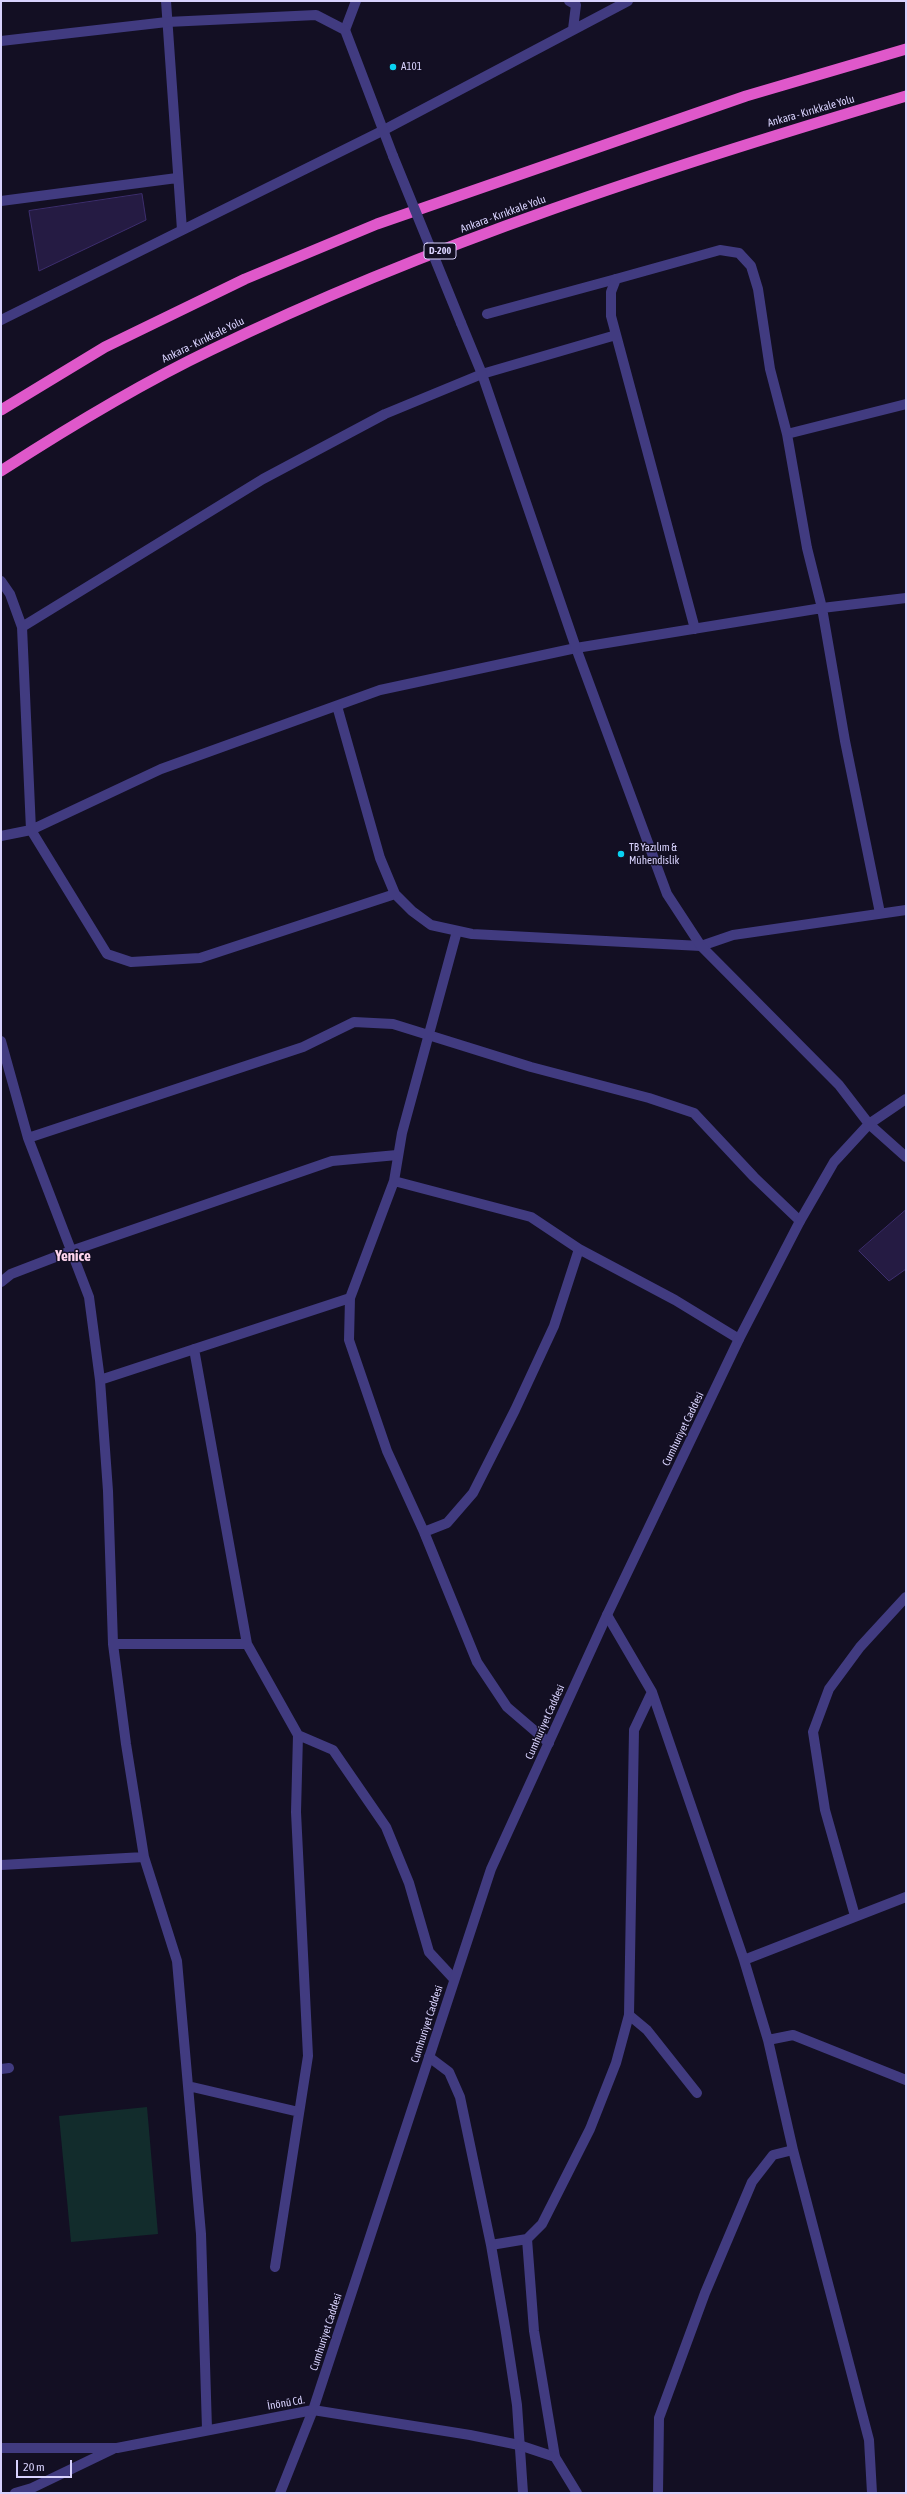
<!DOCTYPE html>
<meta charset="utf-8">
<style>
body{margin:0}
#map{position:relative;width:907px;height:2494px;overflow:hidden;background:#130f23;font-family:"Asap Condensed",sans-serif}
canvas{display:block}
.frame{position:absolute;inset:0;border:2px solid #d8d2fd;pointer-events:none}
.scale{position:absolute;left:16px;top:2460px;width:56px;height:18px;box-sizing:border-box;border:2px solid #d8d2fd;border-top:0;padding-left:5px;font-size:12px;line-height:14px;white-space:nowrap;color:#d8d2fd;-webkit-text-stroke:3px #130f23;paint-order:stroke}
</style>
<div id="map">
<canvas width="907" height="2494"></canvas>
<div class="frame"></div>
<div class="scale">20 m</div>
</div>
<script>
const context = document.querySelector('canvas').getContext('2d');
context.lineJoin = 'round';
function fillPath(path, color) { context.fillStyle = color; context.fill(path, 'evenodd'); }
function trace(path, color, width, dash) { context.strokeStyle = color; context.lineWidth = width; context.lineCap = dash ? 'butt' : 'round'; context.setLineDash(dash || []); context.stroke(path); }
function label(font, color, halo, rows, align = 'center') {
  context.font = font + ' "Asap Condensed",sans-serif'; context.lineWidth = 3; context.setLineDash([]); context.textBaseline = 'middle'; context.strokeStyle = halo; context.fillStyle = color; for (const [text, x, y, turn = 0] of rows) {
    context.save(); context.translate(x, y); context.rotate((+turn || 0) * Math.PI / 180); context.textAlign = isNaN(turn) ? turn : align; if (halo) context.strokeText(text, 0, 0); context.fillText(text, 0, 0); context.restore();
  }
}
fillPath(new Path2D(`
 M147 2107 158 2234 71 2242 59 2116Z`), '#122c2c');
const building = new Path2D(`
 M142 194 146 220 39 271 29 211Z
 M906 1210V1269L889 1281 859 1251Z`);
fillPath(building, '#251b43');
trace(building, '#3d2e6e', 1);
trace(new Path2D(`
 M487 314 616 279
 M629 2015 647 2030 697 2093
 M1 2069 9 2068`), '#413b80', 10);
trace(new Path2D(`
 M166 1 182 230
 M569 1 576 5 573 29
 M345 30 356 1
 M1 201 177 178
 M1 320 382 131 628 1
 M787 434 906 404
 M1 581 10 594 22 627 31 830 107 954 131 962 200 958 395 894
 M22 627 263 479 385 414 482 374 616 335
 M695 629 611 316V292L616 279 720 250 739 253 751 266 758 289 770 369 787 434 807 548 822 608 845 741 880 913
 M337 706 380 858 395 894 412 911 431 925 472 934 701 946 733 935 906 910
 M1 836 31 830 161 769 380 690 576 648 822 608 906 598
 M457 931 402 1133 394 1181 350 1298 349 1340 387 1451 424 1532 477 1662 507 1707 549 1743
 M1 1041 28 1138 89 1297 100 1380 108 1491 113 1644 126 1744 144 1857 177 1961 201 2234 207 2429
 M28 1138 303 1047 354 1022 393 1024 531 1067 649 1098 694 1113 754 1177 800 1221
 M394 1181 531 1217 579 1249 675 1300 739 1339
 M1 1282 11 1274 71 1251 332 1161 397 1155
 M194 1349 247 1644 298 1735 333 1750 386 1827 409 1883 429 1952 454 1979
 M100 1380 350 1298
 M424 1532 447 1523 473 1493 515 1410 554 1326 579 1249
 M607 1615 652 1692 744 1960 768 2040 793 2150 869 2440 872 2493
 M113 1644H247
 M1 1865 144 1857
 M855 1916 825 1810 813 1732 829 1689 860 1647 906 1597
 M744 1960 906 1897
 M768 2040 793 2035 906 2080
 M429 2057 449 2072 460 2097 491 2245 506 2333 517 2405 523 2493
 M188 2086 299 2112
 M527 2239 534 2331 555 2457
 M491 2245 527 2239 542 2224 590 2129 616 2063 629 2015 634 1730 652 1692
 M275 2267 308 2056 296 1812 298 1735
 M280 2493 313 2410
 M658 2493 659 2418 705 2293 752 2182 773 2155 793 2150`), '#413b80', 10);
trace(new Path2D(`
 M1 41 167 22 316 15 345 30 393 156
 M461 323 482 374 576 648 667 894 701 946 839 1085 869 1124 906 1157
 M313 2410 491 1869 607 1615 739 1339 800 1221 834 1162 869 1124 906 1099
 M1 2448H117L313 2410 470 2435 519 2445 555 2457 577 2493
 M15 2493 32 2488 113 2449`), '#413b80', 10);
trace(new Path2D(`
 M1 410 105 347 245 279 377 224 746 96 906 49
 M1 471C69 427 138 385 211 350 433 242 670 166 906 96`), '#df58ca', 11);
trace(new Path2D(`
 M393 156 461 323`), '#413b80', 10);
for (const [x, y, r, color] of [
 [393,67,4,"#09d2f2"],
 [621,854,4,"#09d2f2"]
]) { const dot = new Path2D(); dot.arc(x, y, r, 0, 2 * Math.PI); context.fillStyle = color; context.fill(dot); trace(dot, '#130f23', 1.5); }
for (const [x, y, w] of [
 [440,251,32]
]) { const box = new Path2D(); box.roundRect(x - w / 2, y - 8, w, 16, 3); context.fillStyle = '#130f23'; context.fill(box); trace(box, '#d8d2fd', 1); }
label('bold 10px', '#d8d2fd', null, [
 ["D-200",440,251]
]);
label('11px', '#d8d2fd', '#130f23', [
 ["A101",401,67],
 ["TB Yazılım &",629,848],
 ["Mühendislik",629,861]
], 'left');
label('11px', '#d8d2fd', '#130f23', [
 ["Ankara - Kırıkkale Yolu",811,111,-16],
 ["Ankara - Kırıkkale Yolu",503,214,-20],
 ["Ankara - Kırıkkale Yolu",203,340,-26],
 ["Cumhuriyet Caddesi",683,1429,-64],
 ["Cumhuriyet Caddesi",545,1722,-66],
 ["Cumhuriyet Caddesi",427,2024,-72],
 ["Cumhuriyet Caddesi",326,2332,-72],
 ["İnönü Cd.",286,2403,-10]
]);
label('bold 15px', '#fdd4ed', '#130f23', [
 ["Yenice",73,1256]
]);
</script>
